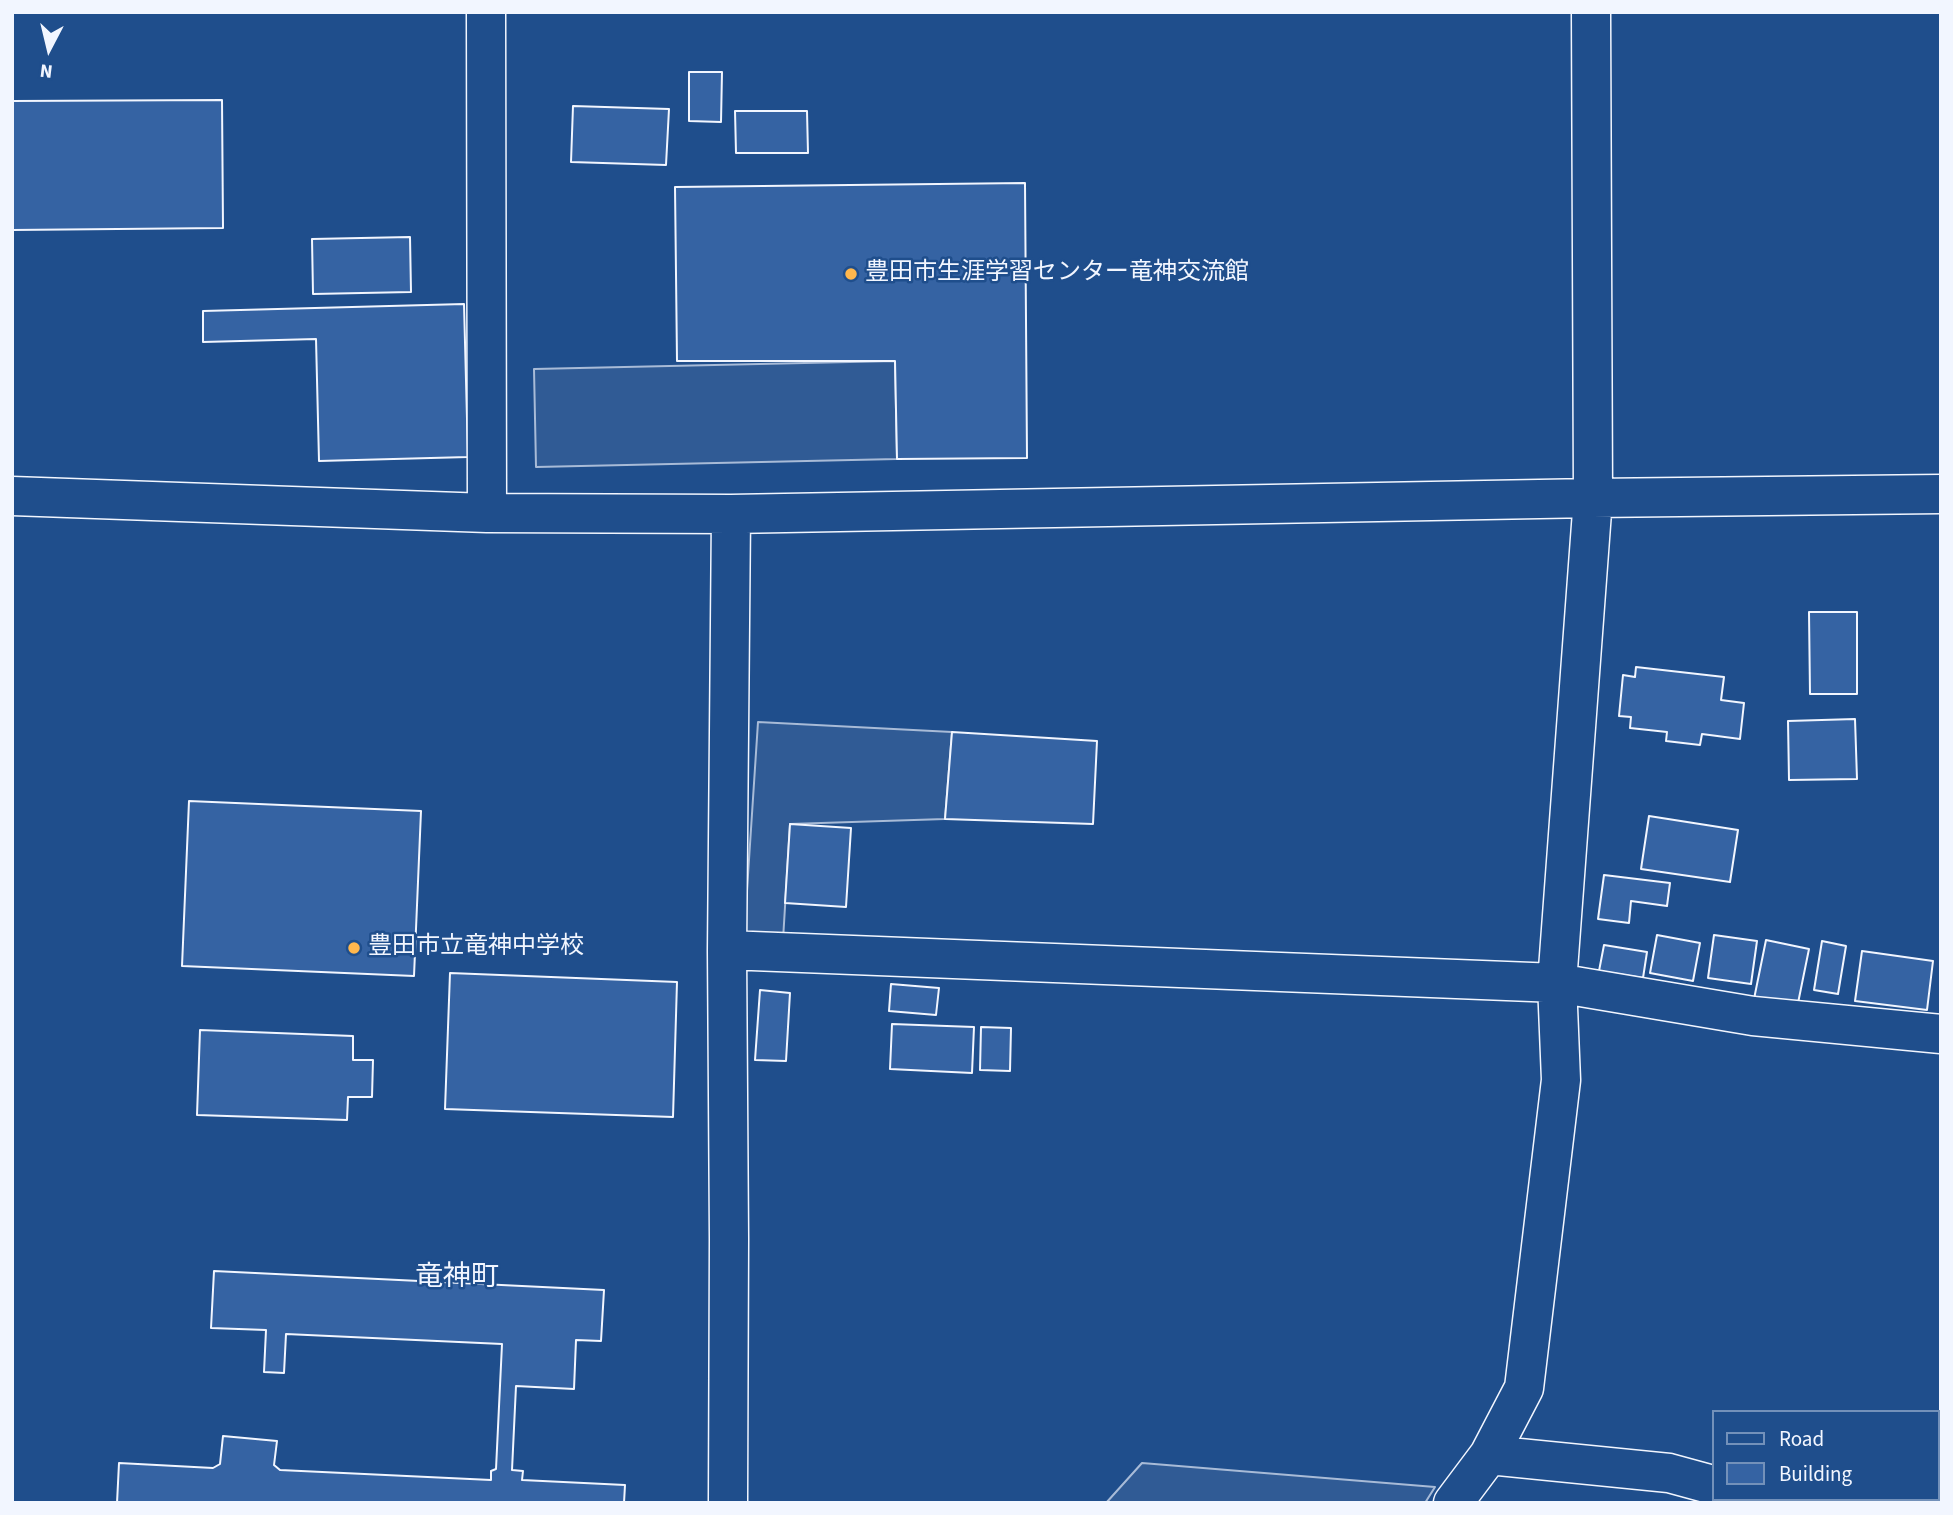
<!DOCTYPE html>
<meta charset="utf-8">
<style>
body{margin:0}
#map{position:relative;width:1953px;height:1515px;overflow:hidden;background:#1f4e8c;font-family:"Source Sans 3",sans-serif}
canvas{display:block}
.frame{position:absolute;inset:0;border:14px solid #f2f6ff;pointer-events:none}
.legend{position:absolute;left:1712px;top:1410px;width:228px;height:91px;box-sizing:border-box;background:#1f4e8c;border:2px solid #7391ba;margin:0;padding:9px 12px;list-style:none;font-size:21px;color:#f2f6ff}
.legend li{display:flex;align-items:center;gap:14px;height:35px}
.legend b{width:35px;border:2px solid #7391ba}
.north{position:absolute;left:14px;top:14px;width:70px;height:70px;-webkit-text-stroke:5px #1f4e8c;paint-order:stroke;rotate:187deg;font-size:19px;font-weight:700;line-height:28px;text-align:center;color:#f2f6ff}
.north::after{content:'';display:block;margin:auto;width:24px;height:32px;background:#f2f6ff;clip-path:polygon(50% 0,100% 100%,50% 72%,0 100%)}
</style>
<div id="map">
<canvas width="1953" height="1515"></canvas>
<div class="frame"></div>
<ul class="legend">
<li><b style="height:9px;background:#1f4e8c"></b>Road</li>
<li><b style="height:19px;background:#3563a3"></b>Building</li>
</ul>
<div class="north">N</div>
</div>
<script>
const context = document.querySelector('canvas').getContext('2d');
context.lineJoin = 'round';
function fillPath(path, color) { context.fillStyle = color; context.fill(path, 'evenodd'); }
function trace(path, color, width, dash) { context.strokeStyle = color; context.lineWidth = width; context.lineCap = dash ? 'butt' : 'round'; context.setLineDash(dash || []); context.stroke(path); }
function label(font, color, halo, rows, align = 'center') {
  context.font = font + ' "Source Sans 3","Noto Sans JP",sans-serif'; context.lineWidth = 5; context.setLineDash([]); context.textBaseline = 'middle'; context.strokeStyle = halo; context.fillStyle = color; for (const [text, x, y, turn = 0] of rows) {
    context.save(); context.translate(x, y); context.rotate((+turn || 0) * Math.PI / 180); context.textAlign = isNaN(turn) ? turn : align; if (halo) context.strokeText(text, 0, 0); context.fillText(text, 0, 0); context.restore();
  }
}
const parking = new Path2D(`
 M895 361 897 459 536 467 534 369Z
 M758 722 952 732 945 819 790 824 783 940 744 936Z
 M1142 1463 1435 1487 1425 1503H1106Z`);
fillPath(parking, '#305b95');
trace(parking, '#a8bbd7', 2);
const building = new Path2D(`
 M689 72H722L721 122 689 121Z
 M222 100 223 228 12 230V101Z
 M573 106 669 109 666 165 571 162Z
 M735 111H807L808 153H736Z
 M1025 183 1027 458 897 459 895 361H677L675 187Z
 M410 237 411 292 313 294 312 239Z
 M464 304 468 457 319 461 316 339 203 342V311Z
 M1809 612H1857V694H1810Z
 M1636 667 1724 677 1721 700 1744 703 1740 739 1702 734 1700 745 1666 741 1667 732 1630 728 1631 717 1619 716 1623 675 1635 677Z
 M1855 719 1857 779 1789 780 1788 721Z
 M952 732 1097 741 1093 824 945 819Z
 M189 801 421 811 414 976 182 966Z
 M1649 816 1738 830 1730 882 1641 869Z
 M790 824 851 828 846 907 785 903Z
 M1604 875 1670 883 1667 906 1631 901 1629 923 1598 919Z
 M1657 935 1700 943 1693 981 1650 973Z
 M1714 935 1757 941 1751 984 1708 978Z
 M1766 940 1809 949 1797 1008 1754 999Z
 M1822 941 1846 946 1838 994 1814 990Z
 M1604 945 1647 952 1643 978 1599 971Z
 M1862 951 1933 961 1927 1010 1855 1001Z
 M450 973 677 982 673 1117 445 1109Z
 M891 984 939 988 936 1015 889 1011Z
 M760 990 790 993 786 1061 755 1060Z
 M892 1024 974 1027 972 1073 890 1069Z
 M981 1027 1011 1028 1010 1071 980 1070Z
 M200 1030 353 1036V1060H373L372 1097H348L347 1120 197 1115Z
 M214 1271 604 1290 601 1341 576 1340 574 1389 516 1386 512 1470 523 1471 522 1480 625 1485 624 1503H117L119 1463 213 1468 220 1464 223 1436 277 1441 274 1465 280 1470 491 1480V1471L496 1469 502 1344 286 1334 284 1373 264 1372 266 1330 211 1328Z`);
fillPath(building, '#3563a3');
trace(building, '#f2f6ff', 2);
const minor = new Path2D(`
 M486 12 487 513
 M12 496 487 513 731 514 1593 498 1941 494
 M727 950 1557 983 1753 1016 1941 1034
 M1489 1455 1669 1473 1713 1485
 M1769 1499 1782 1503
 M728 1503 729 1239 727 950 731 514
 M1453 1503 1489 1455 1524 1388 1561 1080 1557 983 1593 498 1591 12`);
trace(minor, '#f2f6ff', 41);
trace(minor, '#1f4e8c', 38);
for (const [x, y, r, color] of [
 [851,274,7,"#ffb74d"],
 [354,948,7,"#ffb74d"]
]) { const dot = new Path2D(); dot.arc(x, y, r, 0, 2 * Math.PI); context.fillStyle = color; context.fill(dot); trace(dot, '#1f4e8c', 2.5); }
label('24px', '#f2f6ff', '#1f4e8c', [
 ["豊田市生涯学習センター竜神交流館",865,274],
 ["豊田市立竜神中学校",368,948]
], 'left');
label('28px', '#f2f6ff', '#1f4e8c', [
 ["竜神町",457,1279]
]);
</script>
